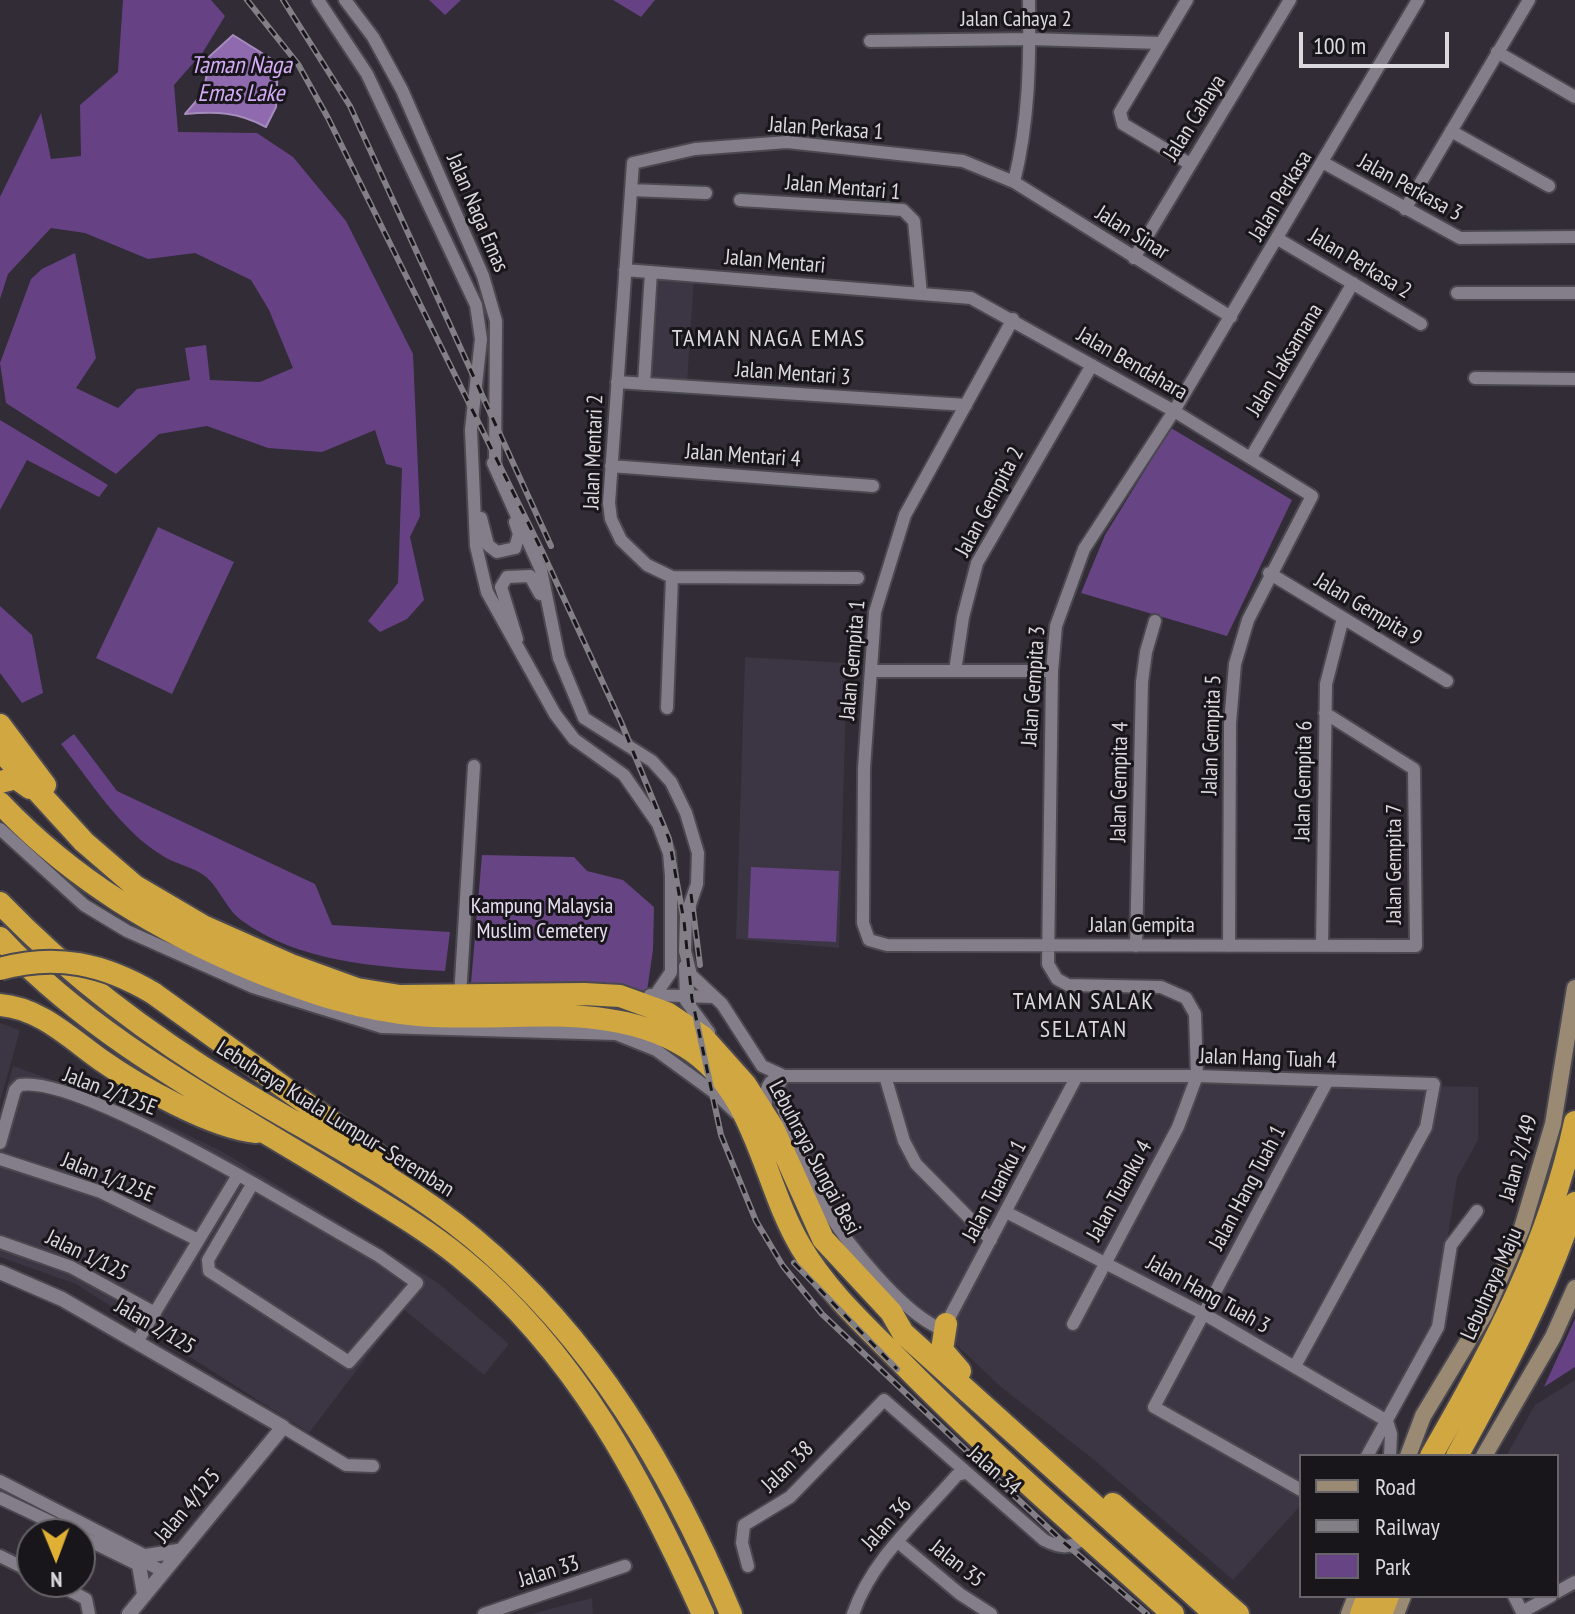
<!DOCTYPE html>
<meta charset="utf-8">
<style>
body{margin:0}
#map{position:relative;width:1575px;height:1614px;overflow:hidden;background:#312c36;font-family:"PT Sans Narrow",sans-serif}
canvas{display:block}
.legend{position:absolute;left:1299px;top:1454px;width:260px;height:144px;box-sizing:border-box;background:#18161a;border:2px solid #666468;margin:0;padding:10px 14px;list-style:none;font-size:24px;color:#dbd8de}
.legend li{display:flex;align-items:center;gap:16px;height:40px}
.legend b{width:40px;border:2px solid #666468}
.north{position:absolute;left:16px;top:1518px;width:80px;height:80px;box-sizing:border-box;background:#18161a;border:2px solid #666468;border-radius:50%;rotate:179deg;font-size:22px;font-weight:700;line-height:32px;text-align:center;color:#dbd8de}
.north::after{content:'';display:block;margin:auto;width:28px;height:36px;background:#dfb034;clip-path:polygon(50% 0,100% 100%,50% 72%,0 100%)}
.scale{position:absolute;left:1299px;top:32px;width:150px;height:36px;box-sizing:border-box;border:4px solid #dbd8de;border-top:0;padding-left:10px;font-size:24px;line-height:28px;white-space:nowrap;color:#dbd8de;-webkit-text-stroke:6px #18161a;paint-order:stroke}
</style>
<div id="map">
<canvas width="1575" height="1614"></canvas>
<ul class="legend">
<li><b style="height:10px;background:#9a8a73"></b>Road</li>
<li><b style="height:10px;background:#837f87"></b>Railway</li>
<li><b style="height:22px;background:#674483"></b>Park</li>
</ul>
<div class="north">N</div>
<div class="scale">100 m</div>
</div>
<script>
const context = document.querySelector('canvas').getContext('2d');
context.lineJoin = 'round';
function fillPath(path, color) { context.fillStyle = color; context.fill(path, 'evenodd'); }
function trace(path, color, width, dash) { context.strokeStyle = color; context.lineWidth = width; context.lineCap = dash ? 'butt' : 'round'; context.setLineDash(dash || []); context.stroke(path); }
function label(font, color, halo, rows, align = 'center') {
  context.font = font + ' "PT Sans Narrow",sans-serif'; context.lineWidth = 6; context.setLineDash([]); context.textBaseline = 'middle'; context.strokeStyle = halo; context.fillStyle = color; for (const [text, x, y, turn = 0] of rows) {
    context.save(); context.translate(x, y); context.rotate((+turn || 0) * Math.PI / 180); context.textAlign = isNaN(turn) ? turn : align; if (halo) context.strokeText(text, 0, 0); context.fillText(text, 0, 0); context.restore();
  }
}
fillPath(new Path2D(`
 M655 276 694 279 687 383 649 381Z
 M745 657 847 663 839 948 736 939Z
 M1044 662V675L879 676V663Z
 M0 1023 20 1030 0 1102Z
 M13 1066 141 1112 223 1152 438 1283 509 1344 484 1375 403 1309 309 1433 76 1284 0 1257V1113Z
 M1103 1079 1478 1087V1140L1457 1178 1434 1325 1363 1456H1301V1505L1233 1580 1093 1459 1001 1387 888 1280 828 1206 780 1088 786 1081Z
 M1575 1380V1576L1557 1586V1456H1506L1535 1405Z
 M592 1598 593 1614H531Z`), '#3c3543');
fillPath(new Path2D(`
 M1171 428 1292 500 1227 636 1081 593 1105 535Z
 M158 527 234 562 172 694 96 658Z
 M482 855 574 857 587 871 623 880 654 907 653 950 647 991 593 983H471Z
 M751 867 839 871 836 942 748 938Z`), '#674483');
fillPath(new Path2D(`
 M123 0H211L225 16 203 52 174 85 178 132 257 133 293 157 346 221 413 354 420 516 410 537 424 600 407 619 380 632 368 621 398 583 402 468 386 464 375 430 322 452 268 448 207 426 159 434 116 474 6 403 0 363 31 279 42 269 75 253 96 358 76 388 118 408 137 389 190 380 185 348 206 345 210 380 260 382 293 368 269 310 251 280 195 253 148 259 85 233 51 228 8 274 0 299V197L41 113 51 159 81 156 80 105 118 72Z
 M429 0H461L445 15Z
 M613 0H655L641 17Z
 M0 420 108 485 99 497 27 460 0 510Z
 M0 606 32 635 43 693 22 703 0 673Z
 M74 734 117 791 315 884 332 925 450 932 445 971C377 967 298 962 241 920 225 908 218 884 202 874 190 866 175 864 163 856 121 831 91 782 61 744Z
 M1575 1319V1367L1544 1387Z`), '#664284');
const water = new Path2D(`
 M233 35 278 63 276 107 266 127C238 112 216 111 185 114L204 92 207 72 199 66Z`);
fillPath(water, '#8f6aaf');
trace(water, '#a68bbd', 2);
const minor = new Path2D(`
 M318 0 367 74 476 305 481 339 471 430 473 475 476 546 487 592 555 714 574 739 624 775 658 824 669 853 671 876V972L656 994
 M345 0 373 37 402 90 483 276 496 321 495 468
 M1187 0 1120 112 1123 124 1190 164
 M870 41 1030 39 1161 43
 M1497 52 1575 97
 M1451 131 1549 186
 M1324 163 1460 238 1575 237
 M1014 182C1029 121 1030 63 1029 0
 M631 190 706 193
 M740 200 903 210 914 221 921 294
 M1405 209 1529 0
 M1278 239 1421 324
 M1134 258 1290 0
 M625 270 971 298 1174 411 1312 496 1248 620 1235 664 1230 723 1229 946
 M1457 293H1575
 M1013 319 905 515 875 612 864 768 863 923 869 940 887 945 1416 946 1414 769 1325 713
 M1475 378 1575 379
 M617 382 966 405
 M644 384 651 272
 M1251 457 1353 283
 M493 463 541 570 559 658 584 718 652 761 671 782 686 813 698 853 697 884 686 916 685 951 691 975 722 1004 762 1066 784 1076
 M611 466 873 486
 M481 518 488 545 497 552 515 548 519 534 515 522
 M1269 573 1447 681
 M858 578 672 577 647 565 621 540 611 519 609 503 633 163 695 149 787 142 963 161 1014 182 1231 317
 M517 639 501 587 507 577 530 576 540 594
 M871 671H1052
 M955 671 963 617 977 563 1092 365
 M667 708 672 577
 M0 829 84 905 127 931 253 987 382 1027 616 1034 656 1050 715 1093 736 1113
 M1136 946 1142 682 1146 652 1155 621
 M1322 946 1326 684 1343 618
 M685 966 686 1001 709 1032
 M650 995 713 997
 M460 997 474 766
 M784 1076 777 1088 779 1099C794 1134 806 1174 825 1207 847 1244 901 1311 939 1328
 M885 1076 904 1141 916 1164 991 1240
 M766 1105C765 1090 767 1078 784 1076H1197L1434 1084 1426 1127 1295 1366
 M0 1143 15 1090 20 1085C66 1077 209 1158 253 1183L379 1256 417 1283 349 1362 209 1271 208 1260 253 1183
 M0 1159 101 1192 198 1240
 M1006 1212 1204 1314 1387 1421
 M0 1242 71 1267 155 1313
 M946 1324 1077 1076
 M1073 1324 1178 1127 1197 1076 1195 1014 1186 998 1161 987 1068 985 1057 979 1048 964 1052 671 1056 626 1084 549 1174 411 1418 0
 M137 1342 238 1175
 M1387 1421 1391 1434 1390 1456
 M283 1427 346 1465 373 1466
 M1367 1456 1438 1327 1451 1245 1477 1211
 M0 1481 146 1556 149 1564 162 1571
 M1301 1490 1154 1407 1327 1082
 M0 1498 76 1534
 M80 1536 139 1565 146 1564
 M899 1543 960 1594 991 1614
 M0 1556 32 1572
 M748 1566 742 1543 744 1525 790 1497 884 1400 1044 1540C1062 1549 1070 1549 1086 1537
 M53 1582 86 1599 89 1614
 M1557 1592 1575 1582
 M1514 1596 1523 1614
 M1522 1612 1551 1596
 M484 1614 625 1566
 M853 1614C872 1559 919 1519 957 1475L965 1473`);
const tertiary = new Path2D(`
 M0 1272 62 1299 283 1427 129 1614
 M146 1556 178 1551
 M139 1565 144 1594`);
const secondary = new Path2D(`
 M1408 1456 1423 1416 1485 1313 1522 1228 1553 1124 1575 988
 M1484 1456 1553 1337 1575 1288
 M1349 1614 1356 1596
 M1396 1614 1403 1596`);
const motorway = new Path2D(`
 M0 725 45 785
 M0 750 84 842 135 886 203 926 291 965 357 989 400 996 584 994 620 996 667 1013 703 1037 745 1084 773 1128 823 1239 891 1312 903 1333 1215 1614
 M0 782 16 778 30 788
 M0 803C74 881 159 931 258 972 311 993 361 1010 418 1015 505 1023 606 998 686 1047 757 1091 762 1182 801 1247 828 1293 869 1329 906 1367 991 1453 1083 1533 1173 1614
 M0 903C71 977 150 1036 238 1089 317 1137 402 1179 473 1238 594 1339 671 1471 731 1614
 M0 938C99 1045 233 1110 355 1187 391 1209 428 1231 461 1258 576 1352 643 1481 703 1614
 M153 993 386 1161
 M0 1005C40 1008 70 1038 101 1060 138 1086 212 1128 256 1132
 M946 1324 942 1350 960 1371
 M1431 1456C1493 1349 1549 1244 1575 1122
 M1457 1456C1502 1374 1546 1292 1575 1203
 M1113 1504 1238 1614
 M1361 1614 1368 1596
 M1381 1614 1388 1596`);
trace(minor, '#4b484f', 16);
trace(tertiary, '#4b484f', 18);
trace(secondary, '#4b484f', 20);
trace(motorway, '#4b484f', 26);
trace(minor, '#837e89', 12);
trace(tertiary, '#837e89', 14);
trace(secondary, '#9a8a73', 16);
trace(motorway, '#d0a741', 22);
const rail = new Path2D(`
 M247 0 298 64 328 118 542 551 621 722 669 839 684 921 692 999 721 1135 756 1221 783 1266 822 1314 1060 1539 1147 1614
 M283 0 350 106 551 546
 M691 894 700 965
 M794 1263 897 1369`);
trace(rail, '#837f87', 6);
trace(rail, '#18161a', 3, [9]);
const motorwayBridge = new Path2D(`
 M0 969C56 953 104 964 153 993`);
trace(motorwayBridge, '#4b484f', 26, []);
trace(motorwayBridge, '#d0a741', 22);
label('22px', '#dbd8de', '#18161a', [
 ["Jalan Cahaya 2",1016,20],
 ["Jalan Cahaya",1195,118,-58],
 ["Jalan Perkasa 1",826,129,4],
 ["Jalan Mentari 1",843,188,5],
 ["Jalan Perkasa 3",1410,188,29],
 ["Jalan Perkasa",1281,196,-59],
 ["Jalan Naga Emas",477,213,67],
 ["Jalan Sinar",1132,233,32],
 ["Jalan Mentari",775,262,5],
 ["Jalan Perkasa 2",1360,264,31],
 ["Jalan Laksamana",1285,360,-59],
 ["Jalan Bendahara",1132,364,30],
 ["Jalan Mentari 3",793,374,4],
 ["Jalan Mentari 2",594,452,-88],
 ["Jalan Mentari 4",743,456,4],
 ["Jalan Gempita 2",990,502,-62],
 ["Jalan Gempita 9",1368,610,31],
 ["Jalan Gempita 1",853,660,-85],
 ["Jalan Gempita 3",1034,686,-86],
 ["Jalan Gempita 5",1212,735,-88],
 ["Jalan Gempita 6",1304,781,-89],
 ["Jalan Gempita 4",1120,782,-89],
 ["Jalan Gempita 7",1395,864,-90],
 ["Jalan Gempita",1142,926],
 ["Jalan Hang Tuah 4",1268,1059,2],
 ["Jalan 2/125E",110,1092,21],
 ["Lebuhraya Kuala Lumpur–Seremban",335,1119,32],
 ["Lebuhraya Sungai Besi",814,1158,62],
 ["Jalan 2/149",1519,1158,-74],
 ["Jalan 1/125E",108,1178,22],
 ["Jalan Hang Tuah 1",1248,1188,-62],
 ["Jalan Tuanku 1",995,1191,-62],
 ["Jalan Tuanku 4",1120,1191,-61],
 ["Jalan 1/125",87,1256,26],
 ["Lebuhraya Maju",1492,1284,-66],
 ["Jalan Hang Tuah 3",1208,1295,29],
 ["Jalan 2/125",155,1327,30],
 ["Jalan 38",788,1467,-44],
 ["Jalan 34",994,1471,41],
 ["Jalan 4/125",188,1506,-50],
 ["Jalan 36",887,1524,-48],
 ["Jalan 35",957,1564,38],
 ["Jalan 33",549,1572,-17]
]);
label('22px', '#e7def1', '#18161a', [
 ["Kampung Malaysia",542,907],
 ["Muslim Cemetery",542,932]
]);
label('italic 24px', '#d4acf8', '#18161a', [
 ["Taman Naga",241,66],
 ["Emas Lake",241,94]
]);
context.letterSpacing = '2px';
label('24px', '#dbd8de', '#18161a', [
 ["TAMAN NAGA EMAS",769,339],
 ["TAMAN SALAK",1084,1002],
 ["SELATAN",1084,1030]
]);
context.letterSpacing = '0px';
</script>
